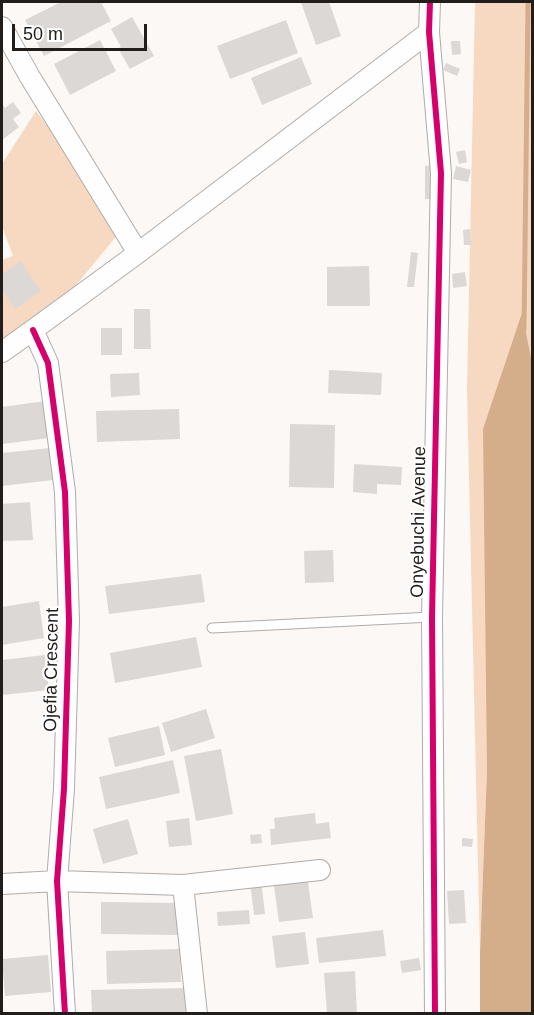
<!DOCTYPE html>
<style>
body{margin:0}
#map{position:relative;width:534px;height:1015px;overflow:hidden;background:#fbf8f6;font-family:Arial,sans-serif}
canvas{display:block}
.frame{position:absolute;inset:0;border:3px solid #201d1a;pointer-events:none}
.scale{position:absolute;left:12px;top:24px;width:135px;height:27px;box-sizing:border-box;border:3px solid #201d1a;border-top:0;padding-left:8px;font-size:18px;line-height:21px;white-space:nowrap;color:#201d1a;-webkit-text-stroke:4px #fff;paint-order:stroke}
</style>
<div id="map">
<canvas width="534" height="1015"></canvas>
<div class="frame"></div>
<div class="scale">50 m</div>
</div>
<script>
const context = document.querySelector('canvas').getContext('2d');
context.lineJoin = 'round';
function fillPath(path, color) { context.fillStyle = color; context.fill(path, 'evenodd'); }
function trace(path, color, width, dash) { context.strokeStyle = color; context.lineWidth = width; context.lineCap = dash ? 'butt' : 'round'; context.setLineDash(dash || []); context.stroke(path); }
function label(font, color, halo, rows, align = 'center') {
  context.font = font + ' Arial,sans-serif'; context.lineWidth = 4.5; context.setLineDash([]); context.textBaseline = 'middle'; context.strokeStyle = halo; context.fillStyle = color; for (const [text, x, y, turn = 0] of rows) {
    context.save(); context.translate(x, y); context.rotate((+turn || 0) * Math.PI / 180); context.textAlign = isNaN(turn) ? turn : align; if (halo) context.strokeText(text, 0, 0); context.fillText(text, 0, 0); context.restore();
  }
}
fillPath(new Path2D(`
 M475 2H532V362L522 314 487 769 480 952 467 389Z
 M36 111 124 227 29 342 2 364V260L13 256 2 226V164Z`), '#f6d9c0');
fillPath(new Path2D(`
 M522 313 532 362V1013H480V952L487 769 483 429Z`), '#d4ae8a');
trace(new Path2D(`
 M524 330 528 2`), '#d4ae8a', 5);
fillPath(new Path2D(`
 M61 2H101L111 21 44 56 25 20Z
 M301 2H329L341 36 316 45Z
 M132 17 154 56 130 69 118 48 121 47 111 29Z
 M286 20 298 53 230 79 217 46Z
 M100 40 116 71 70 95 54 64Z
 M451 41H460L461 54 452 55Z
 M301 57 312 84 262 105 251 78Z
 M446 63 460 69 457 76 443 70Z
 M13 102 21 113 13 119 19 127 2 140V104L5 108Z
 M465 150 467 162 459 164 456 152Z
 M434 165V199H425V166Z
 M456 166 471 170 468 182 453 179Z
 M470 229 471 245H464L463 230Z
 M411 252 418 253 414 287H407Z
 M20 261 41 291 15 309 2 289V275Z
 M369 266 370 306H327V267Z
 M465 272 467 286 453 288 452 274Z
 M134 309H150L151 349H134Z
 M101 328H122V355H101Z
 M329 370 382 373 381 395 328 393Z
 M139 373 140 395 111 397 110 374Z
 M45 401 50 438 2 444V407Z
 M179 409 180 439 97 442 96 411Z
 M290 424 335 425 334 488 289 487Z
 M50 448 53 480 2 486V453Z
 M354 464 402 467 401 485 377 484V494L353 492Z
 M30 502 33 540 2 541V504Z
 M333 550 334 582 305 583 304 551Z
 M201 574 205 602 109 614 105 586Z
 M39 601 44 638 2 645V607Z
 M196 637 202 667 115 683 110 653Z
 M45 655 49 690 2 695V660Z
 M206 709 215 738 171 752 162 723Z
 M159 726 165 755 115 767 108 738Z
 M221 749 233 814 196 821 184 756Z
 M173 760 180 793 106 809 99 777Z
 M315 813 316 824 329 822 331 838 271 845 270 829H275L274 818Z
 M189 818 192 845 169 847 166 821Z
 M128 819 138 854 103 864 93 829Z
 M261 834 262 843 251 844 250 835Z
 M462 838 473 839 472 847 462 846Z
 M307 875 313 918 279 922 273 879Z
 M261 880 265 914 254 915 250 882Z
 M464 890 466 923 449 924 447 891Z
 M101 902 179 903 178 935 101 934Z
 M249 910 250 924 218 926 217 912Z
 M383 930 386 956 319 963 316 938Z
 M305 932 309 964 276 968 272 936Z
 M180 949 181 982 107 984 106 951Z
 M48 955 51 992 5 996 2 959Z
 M419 958 421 970 402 973 400 961Z
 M355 971 357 1014H327L324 973Z
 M185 988 186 1014H92L91 990Z`), '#dbd8d6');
const service = new Path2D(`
 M212 628 432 617`);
const minor = new Path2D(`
 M430 2 429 32 441 173 432 617 435 1014
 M2 27 30 77 138 253
 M33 330 48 363 65 492 69 621 64 789 57 881 65 1014
 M2 352 33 330 138 253 429 32
 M2 884 57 881 183 885 320 870
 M183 885 197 1014`);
trace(service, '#afaca9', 11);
trace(minor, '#afaca9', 22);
trace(service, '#fefefe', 9);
trace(minor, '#fefefe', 20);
trace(new Path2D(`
 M430 2 429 32 441 173 432 617 435 1014
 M33 330 48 363 65 492 69 621 64 789 57 881 65 1014`), '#d6006c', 6);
label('18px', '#201d1a', '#fff', [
 ["Onyebuchi Avenue",419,522,-89],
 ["Ojefia Crescent",52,670,-89]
]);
</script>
